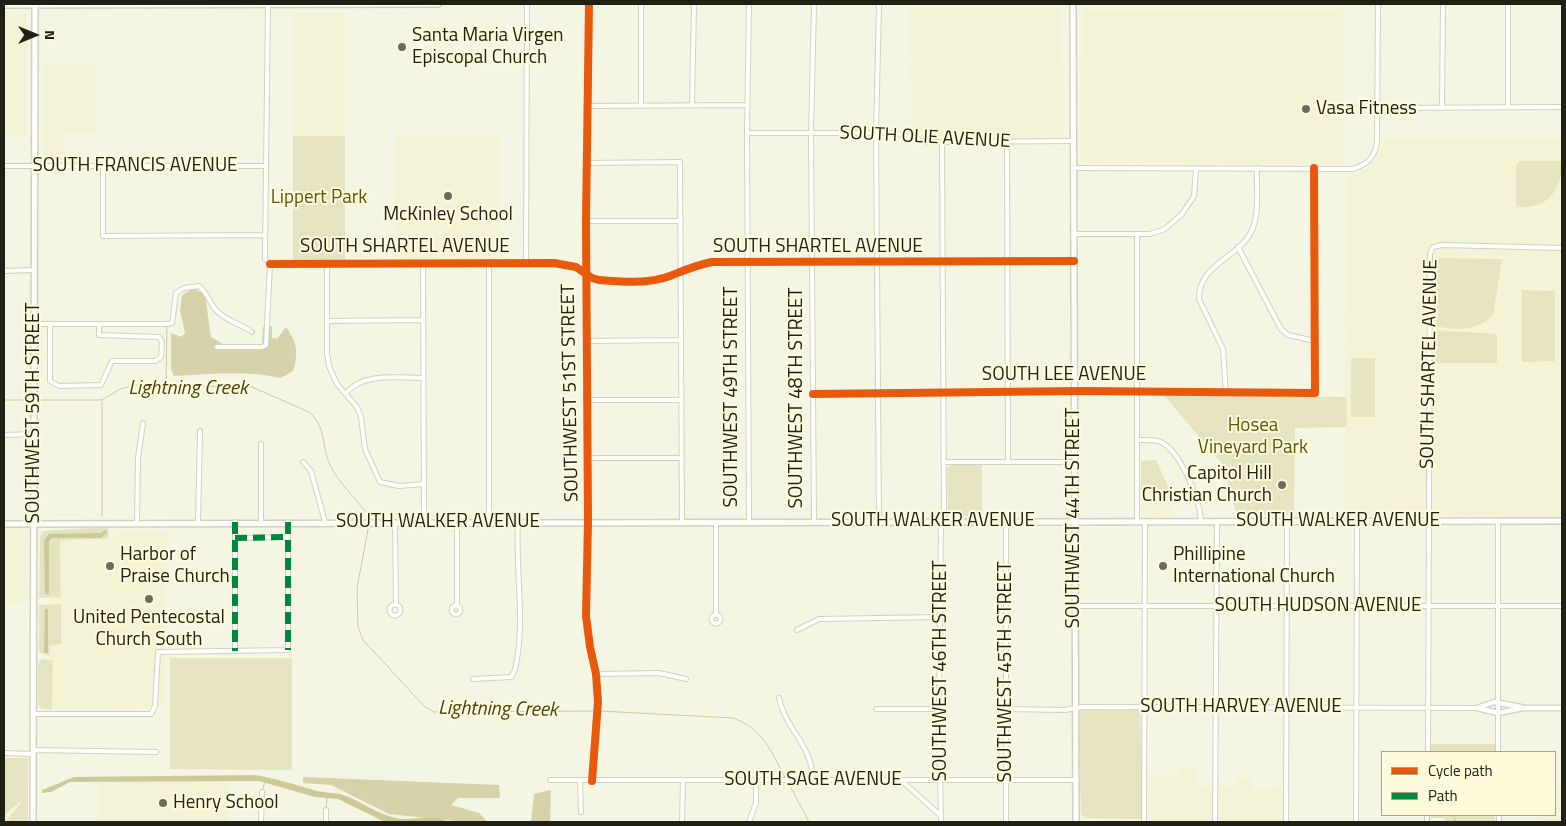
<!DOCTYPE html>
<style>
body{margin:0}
#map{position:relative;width:1566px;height:826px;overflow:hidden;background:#f5f5e4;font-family:"Titillium Web",sans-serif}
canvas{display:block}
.frame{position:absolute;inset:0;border:5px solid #212015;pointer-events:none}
.legend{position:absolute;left:1381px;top:751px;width:175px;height:65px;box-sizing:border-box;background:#fdfbdc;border:1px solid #a5a38c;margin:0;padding:6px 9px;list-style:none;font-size:15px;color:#212015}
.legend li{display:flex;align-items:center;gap:10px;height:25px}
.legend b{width:25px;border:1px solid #a5a38c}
.north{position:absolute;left:10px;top:10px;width:50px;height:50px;-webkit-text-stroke:4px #fdfbdc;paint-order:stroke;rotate:90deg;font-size:14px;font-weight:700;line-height:20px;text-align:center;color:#212015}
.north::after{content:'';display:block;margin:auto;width:18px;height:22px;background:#212015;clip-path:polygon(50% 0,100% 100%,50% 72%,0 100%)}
</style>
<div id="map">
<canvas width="1566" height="826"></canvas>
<div class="frame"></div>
<ul class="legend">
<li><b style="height:6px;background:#e8590c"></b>Cycle path</li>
<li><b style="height:6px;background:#00873e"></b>Path</li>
</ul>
<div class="north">N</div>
</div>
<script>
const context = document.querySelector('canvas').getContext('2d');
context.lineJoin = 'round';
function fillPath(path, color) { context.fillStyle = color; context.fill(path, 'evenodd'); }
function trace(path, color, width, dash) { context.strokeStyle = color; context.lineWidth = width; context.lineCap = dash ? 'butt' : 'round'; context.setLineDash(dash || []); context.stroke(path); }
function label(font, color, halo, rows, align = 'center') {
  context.font = font + ' "Titillium Web",sans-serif'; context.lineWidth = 4; context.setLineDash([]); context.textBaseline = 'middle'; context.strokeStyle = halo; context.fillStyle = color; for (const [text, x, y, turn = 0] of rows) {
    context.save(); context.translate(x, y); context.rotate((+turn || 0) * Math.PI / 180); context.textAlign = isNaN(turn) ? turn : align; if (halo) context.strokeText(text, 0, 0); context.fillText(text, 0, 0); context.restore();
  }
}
fillPath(new Path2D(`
 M910 9H1062L1063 139 929 138 911 130Z
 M1085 10H1343L1344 164 1080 163 1082 13Z
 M345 12V136H293L294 13Z
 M4 14H27V137L4 136Z
 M43 63H96L97 133H65V164L42 163Z
 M396 135H499V260H396Z
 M1384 139H1562V516L1345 515 1346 173H1357L1372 164 1380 153Z
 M1141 491H1170L1171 516 1145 514 1141 511Z
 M4 529H22L27 533V603H4Z
 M167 531 165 707 46 710 52 538 115 539 116 532Z
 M1179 767H1196L1197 784 1199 786H1236L1237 779 1252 778 1253 789 1283 788V820H1148L1147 776H1180Z
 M177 781 228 782V822H98V783Z
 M1555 791H1562V820H1537V815H1555Z`), '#f4f3d6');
fillPath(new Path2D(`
 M293 136H345V261H293Z
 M1520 161H1562C1562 190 1548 210 1516 207V165Z
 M1440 258 1502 259 1493 315C1476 331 1459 331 1436 326L1437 261Z
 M1522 290 1555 291V361L1522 362Z
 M1434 330 1497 334V363H1435Z
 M1351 358H1375V417H1351Z
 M1164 395 1346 397 1347 427 1295 428 1294 515H1237L1222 464Z
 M1156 460 1170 491H1141V461Z
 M951 464H982V516L948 515 947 468Z
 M108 527 109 537 106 539 60 540 61 597 39 598 40 537 43 531Z
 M61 604V644L50 646V655L39 653V605Z
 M170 658H292V770L170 769Z
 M43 659 53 661 52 710 41 709 38 704V666L39 661Z
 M1082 710H1138L1140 712 1142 777 1141 819 1085 818 1081 814 1078 713Z
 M1431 744H1495V752H1431Z
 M4 758H28V822H5L24 799 4 815Z
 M1431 815H1495V822H1446L1444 818H1431Z`), '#e6e3c0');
fillPath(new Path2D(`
 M194 288 205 295 211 337 223 344H262L263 327 272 326V338L277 339 286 327C297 342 299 353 293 371L281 378C245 370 210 374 174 376L171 369V333L182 337 185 332 180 311 182 295Z
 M303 777 499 785 500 798H458L451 805 479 813 488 822H466L389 814 331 785 303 783Z
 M551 790 550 822H531L534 794Z`), '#d6d3aa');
fillPath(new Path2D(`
 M106 530 107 533 101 538H52L49 541V594H45L44 541 49 534 100 533Z
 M45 609H48V653H44Z
 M254 775C275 778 296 785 317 791 325 793 335 792 343 795 361 801 376 814 396 818 413 822 432 812 448 822H385L338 799 315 797 259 781 70 782 51 792 42 793V790L74 777Z`), '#cdca9a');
trace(new Path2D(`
 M166 384 167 325
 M4 400H33
 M37 400H102L120 389 135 385 252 387 309 412C327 428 321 445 330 465 337 481 358 501 369 516V520
 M102 401V516
 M369 524 357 588 358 627 363 640 425 707 434 712 595 711
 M599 711 733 718C765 730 770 751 786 779
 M788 782 809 822
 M262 792 265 781
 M326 809 327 798
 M1453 815 1456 822`), '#cdca9a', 1);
const minor = new Path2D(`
 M268 4 265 253V259L270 264
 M589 4 586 221 588 521 586 616 590 647 596 674 598 702 592 781
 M641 4V106
 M749 4 747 133 749 521
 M814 4 811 133 814 521
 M879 4 876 133 879 521
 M1508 4V107
 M692 105 694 4
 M586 106 747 105
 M1378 108 1562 107
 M1442 108 1443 4
 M747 133H896L925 142H942L1073 141
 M942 142 944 521
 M1007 143 1008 462
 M586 163 680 162 682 521
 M4 166H266
 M103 167V236L265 235
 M1073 168 1353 169C1368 164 1375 157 1377 142L1378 4
 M586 221H681
 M1073 234H1150L1165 229 1182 214 1194 196 1196 170
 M1137 235V521
 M1238 247 1281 329 1288 335 1315 341
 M489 262V521
 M423 263 424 522
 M526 263 527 4
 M270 264 554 263 576 267 592 278 599 280C622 282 649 284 670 276 685 270 696 265 712 262L1074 261
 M327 264V353L329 366 337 384 357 407 361 417 365 449 380 482 399 486 424 484
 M4 271 34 270
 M327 321 423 320
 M34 324H167L172 323 176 293 184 288 199 286C207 293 209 301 215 309 224 320 241 324 252 332
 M50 324V381L59 386 101 385 112 361H155L161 357 162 342 159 337 99 335V324
 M586 341 681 340
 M217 347H262L266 345 270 264
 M346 393C364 372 397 378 422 378
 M1226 393 1223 349 1199 299C1198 264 1240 258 1252 230 1260 212 1256 188 1257 168
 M813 394 1080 391 1315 393 1314 168
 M587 400H681
 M4 435 34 434
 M1137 440C1145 440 1154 439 1161 442 1181 452 1200 500 1201 521
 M261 444V522
 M588 458H682
 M303 462 311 471 325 522
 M944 462H1074
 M941 521 939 709 941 822
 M1006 521V822
 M1498 521V752
 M137 522 138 458 143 423
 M198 522 200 431
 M235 522V651
 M395 522 396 605
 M235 538 288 537
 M389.5 610a5.5 5.5 0 1 1 11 0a5.5 5.5 0 1 1-11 0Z
 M457 605V522
 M451.5 610a4.5 4.5 0 1 1 9 0a4.5 4.5 0 1 1-9 0Z
 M1075 606H1562
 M711.5 619a4.5 4.5 0 1 1 9 0a4.5 4.5 0 1 1-9 0Z
 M716 615V522
 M797 630 819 619 940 617
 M596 674 659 673 686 679
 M473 679 511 677 515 670C526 622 515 570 518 521
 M779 698C785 729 812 744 813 780
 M876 709H939
 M1005 709 1065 710 1082 707 1477 708
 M33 714H151L155 706 158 652 288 650V522
 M33 750 156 752
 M1428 752 1430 254 1433 247 1442 245 1562 248
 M4 753 33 754
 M550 780H1076
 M580 780 581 812
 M902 781 941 816
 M1499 815V822
 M261 822 262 792
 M326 822V810
 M682 822 683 781
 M749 822 756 803V780
 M1144 822 1145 521
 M1215 822 1217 521
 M1286 822 1287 521
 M1356 822 1357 521
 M1427 822V815`);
const tertiary = new Path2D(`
 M1477 708 1498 713 1523 708H1562
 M1477 708 1494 702 1521 707`);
const secondary = new Path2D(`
 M1073 4 1076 822
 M4 5 438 4
 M4 524 1562 521
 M33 822 35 4`);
trace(minor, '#d1d1c3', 6);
trace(tertiary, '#d1d1c3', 7);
trace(secondary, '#d1d1c3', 8);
trace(minor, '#fefefb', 4);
trace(tertiary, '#fefefb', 4.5);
trace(secondary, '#fefefb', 5);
trace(new Path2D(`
 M235 522V651
 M288 522V650
 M235 538 288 537`), '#00873e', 6, [12, 6]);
trace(new Path2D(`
 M589 4 586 221 588 521 586 616 590 647 596 674 598 702 592 781
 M270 264 554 263 576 267 592 278 599 280C622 282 649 284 670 276 685 270 696 265 712 262L1074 261
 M813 394 1080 391 1315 393 1314 168`), '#e8590c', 8);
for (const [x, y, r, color] of [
 [402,47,5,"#6b6b5d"],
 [1306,109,5,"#6b6b5d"],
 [448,196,5,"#6b6b5d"],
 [1282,485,5,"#6b6b5d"],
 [110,566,5,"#6b6b5d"],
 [1163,566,5,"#6b6b5d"],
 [149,599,5,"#6b6b5d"],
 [163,803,5,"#6b6b5d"]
]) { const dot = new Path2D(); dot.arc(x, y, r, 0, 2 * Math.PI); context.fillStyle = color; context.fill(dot); trace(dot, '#fdfbdc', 2); }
label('19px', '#212015', '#fdfbdc', [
 ["Santa Maria Virgen",412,36],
 ["Episcopal Church",412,58],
 ["Vasa Fitness",1316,109],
 ["McKinley School",448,215,"center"],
 ["Capitol Hill",1272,474,"right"],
 ["Christian Church",1272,496,"right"],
 ["Harbor of",120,555],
 ["Praise Church",120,577],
 ["Phillipine",1173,555],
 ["International Church",1173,577],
 ["United Pentecostal",149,618,"center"],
 ["Church South",149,640,"center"],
 ["Henry School",173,803]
], 'left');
label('19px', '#212015', '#fdfbdc', [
 ["SOUTH OLIE AVENUE",925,138,3],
 ["SOUTH FRANCIS AVENUE",135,166],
 ["SOUTH SHARTEL AVENUE",405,247],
 ["SOUTH SHARTEL AVENUE",818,247],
 ["SOUTH SHARTEL AVENUE",1430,364,-89],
 ["SOUTH LEE AVENUE",1064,375],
 ["SOUTHWEST 51ST STREET",571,393,-91],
 ["SOUTHWEST 49TH STREET",732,397,-90],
 ["SOUTHWEST 48TH STREET",797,398,-90],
 ["SOUTHWEST 59TH STREET",34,413,-90],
 ["SOUTHWEST 44TH STREET",1074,518,-90],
 ["SOUTH WALKER AVENUE",933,521],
 ["SOUTH WALKER AVENUE",1338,521],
 ["SOUTH WALKER AVENUE",438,522],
 ["SOUTH HUDSON AVENUE",1318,606],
 ["SOUTHWEST 46TH STREET",941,671,-90],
 ["SOUTHWEST 45TH STREET",1006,672,-90],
 ["SOUTH HARVEY AVENUE",1241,707],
 ["SOUTH SAGE AVENUE",813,780]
]);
label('19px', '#5c560b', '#fdfbdc', [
 ["Lippert Park",319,198],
 ["Hosea",1253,426],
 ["Vineyard Park",1253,448]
]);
label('italic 20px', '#474212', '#fdfbdc', [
 ["Lightning Creek",188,389],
 ["Lightning Creek",498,710,1]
]);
</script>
